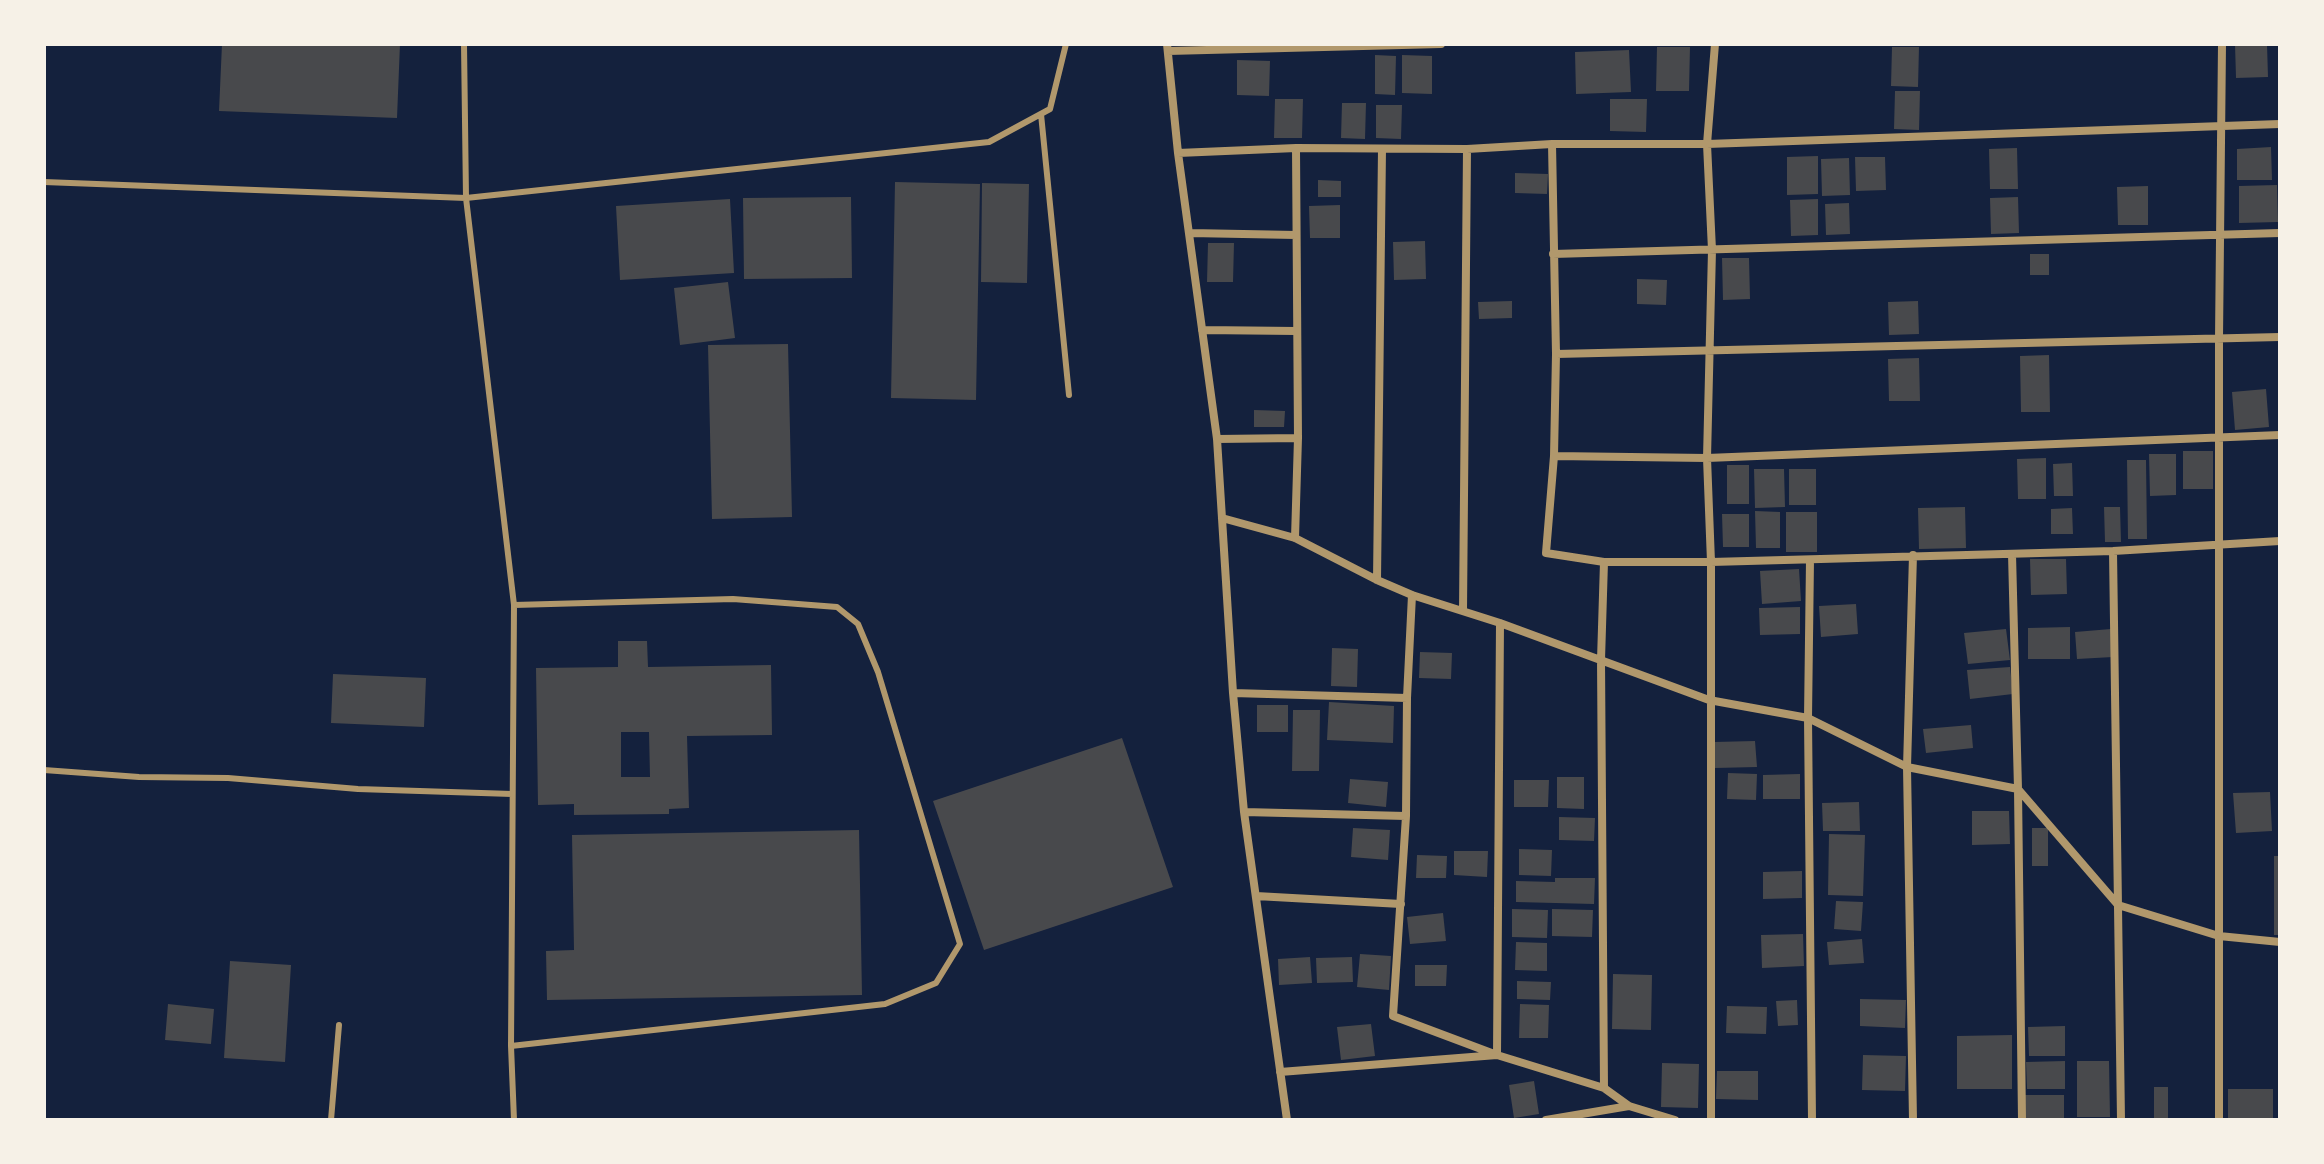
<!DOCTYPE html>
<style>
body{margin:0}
#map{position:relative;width:2324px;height:1164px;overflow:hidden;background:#14213d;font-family:Quicksand,sans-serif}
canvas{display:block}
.frame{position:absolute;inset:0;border:46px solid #f6f1e7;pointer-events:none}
</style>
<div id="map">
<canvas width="2324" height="1164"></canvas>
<div class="frame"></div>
</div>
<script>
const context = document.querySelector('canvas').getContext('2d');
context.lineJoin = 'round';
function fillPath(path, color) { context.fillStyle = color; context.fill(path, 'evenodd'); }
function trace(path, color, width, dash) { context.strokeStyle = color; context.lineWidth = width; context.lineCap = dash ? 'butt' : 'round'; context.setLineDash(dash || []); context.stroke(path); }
fillPath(new Path2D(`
 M222 44H400L397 118 219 111Z
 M2235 44H2267L2268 77 2236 78Z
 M1657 47H1690L1689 91H1656Z
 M1892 47H1919L1918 87 1891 86Z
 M1629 50 1631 92 1576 94 1575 52Z
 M1375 55 1396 56 1395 95 1375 94Z
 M1402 55 1432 56V94L1402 93Z
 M1237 60 1270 61 1269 96 1237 95Z
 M1895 91H1920L1919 130 1894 129Z
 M1275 99H1303L1302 138H1274Z
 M1610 99H1647L1646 132 1610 131Z
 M1342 103H1366L1365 139 1341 138Z
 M1376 105H1402L1401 139 1376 138Z
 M2271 147 2272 180H2237V149Z
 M2017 148 2018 189H1990L1989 149Z
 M1818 156V194L1787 195V157Z
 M1855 157H1885L1886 190 1856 191Z
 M1849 158 1850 195 1822 196 1821 159Z
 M1515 173 1548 174 1547 194 1515 193Z
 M1318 180 1341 181V197H1318Z
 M895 182 980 184 976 400 891 398Z
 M982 183 1029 184 1027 283 981 282Z
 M2277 185 2278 222 2239 223V186Z
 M2148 186V225H2118L2117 187Z
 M851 197 852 278 744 279 743 198Z
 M2018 197 2019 233 1991 234 1990 198Z
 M730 199 734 273 620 280 616 206Z
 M1818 199V235L1791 236 1790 200Z
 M1849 203 1850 234 1826 235 1825 204Z
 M1340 205V238H1310L1309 206Z
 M1425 241 1426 279 1394 280 1393 242Z
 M1208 243H1234L1233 282H1207Z
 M2030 254H2049V275H2030Z
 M1722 258H1749L1750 299 1723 300Z
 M1637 279 1667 280 1666 305 1637 304Z
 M728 282 735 338 680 345 674 288Z
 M1512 301V318L1479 319 1478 302Z
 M1918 301 1919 334 1889 335 1888 302Z
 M788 344 792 517 712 519 708 345Z
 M2049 355 2050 412H2021L2020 356Z
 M1919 358 1920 401H1889L1888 359Z
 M2266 389 2269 427 2235 430 2232 392Z
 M1254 410 1285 411 1284 427H1254Z
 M2183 451H2213V489H2183Z
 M2149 454H2176V495L2150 496Z
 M2046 458V499H2018L2017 459Z
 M2127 460H2146L2147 539H2128Z
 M2072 463 2073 496H2054L2053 464Z
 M1727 465H1749V504H1727Z
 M1754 469H1784L1785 507 1755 508Z
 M1789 469H1816V505H1789Z
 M1965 507 1966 548 1919 549 1918 508Z
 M2104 507H2120L2121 542H2105Z
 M2072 508 2073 534H2051V509Z
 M1755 511 1780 512V548H1756Z
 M1786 512H1817V552H1786Z
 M1722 514H1749V547H1723Z
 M2030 559H2066L2067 594 2031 595Z
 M1799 569 1801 601 1762 604 1760 571Z
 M1856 604 1858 634 1821 637 1819 606Z
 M1800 607V634L1760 635 1759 608Z
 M2070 627V659H2028V628Z
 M2006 629 2010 660 1968 664 1964 633Z
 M2111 629 2113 657 2077 659 2075 632Z
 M618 641H647L648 667 771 665 772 735 687 736 689 808 669 809V814L574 815V804L538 805 536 668 618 667ZM621 732H649L650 777H621Z
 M1332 648 1358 649 1357 687 1331 686Z
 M1420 652 1452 653 1451 679 1419 678Z
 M2010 667 2013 694 1970 699 1967 670Z
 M333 674 426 678 424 727 331 723Z
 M1329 702 1394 706 1393 743 1327 740Z
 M1257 705H1288V732H1257Z
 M1293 710H1320L1319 771H1292Z
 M1971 725 1973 748 1926 753 1923 729Z
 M1122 738 1173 887 984 950 933 801Z
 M1755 741 1757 767 1715 768 1714 742Z
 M1728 773 1757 774 1756 800 1727 799Z
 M1800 774V799H1763V775Z
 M1557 777H1584V809L1557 808Z
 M1350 779 1388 782 1386 807 1348 803Z
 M1514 780H1549L1548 807H1514Z
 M2270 792 2272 831 2236 833 2233 793Z
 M1859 802 1860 831H1823L1822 803Z
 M1972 811H2009L2010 844 1972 845Z
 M1559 817 1595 818 1594 841 1559 840Z
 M1353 828 1390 830 1388 860 1351 857Z
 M2032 828H2048V866H2032Z
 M859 830 862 995 547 1000 546 951 574 950 572 835Z
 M1829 834 1865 835 1863 896 1828 895Z
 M1519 849 1552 850 1551 876 1519 875Z
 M1454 851H1488L1487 877 1454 875Z
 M1417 855 1447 856 1446 878H1416Z
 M2274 856H2280V935H2274Z
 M1802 871V898L1763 899V872Z
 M1555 878H1595L1594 904 1516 902V881L1555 882Z
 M1836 901 1863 902 1861 931 1834 929Z
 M1512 909 1548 910 1547 938 1512 937Z
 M1552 909 1593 910 1592 937 1552 936Z
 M1443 913 1446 941 1410 944 1407 917Z
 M1803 934 1804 966 1762 968 1761 935Z
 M1862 939 1864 963 1829 965 1827 942Z
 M1516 942 1547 943V971L1515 970Z
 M1360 954 1391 956 1389 990 1357 987Z
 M1310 957 1312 983 1279 985 1278 959Z
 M1352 957 1353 982 1317 983 1316 958Z
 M230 961 291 965 285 1062 224 1058Z
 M1415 965H1447L1446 986H1415Z
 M1613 974 1652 975 1651 1030 1612 1029Z
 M1517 981 1551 982 1550 1000 1517 999Z
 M1860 999 1906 1000 1905 1028 1860 1026Z
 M1797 1000 1798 1025 1778 1026 1776 1001Z
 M168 1004 214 1009 211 1044 165 1040Z
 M1520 1004 1549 1005 1548 1038H1519Z
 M1727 1006 1767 1007 1766 1034 1726 1033Z
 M1371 1024 1375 1056 1341 1060 1337 1027Z
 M2065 1026V1056H2029L2028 1027Z
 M2012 1035V1089H1957V1036Z
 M1863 1055 1906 1056 1905 1091 1862 1090Z
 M2065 1061V1089H2027L2026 1062Z
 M2077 1061H2109L2110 1117H2077Z
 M1662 1063 1699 1064 1698 1108 1661 1107Z
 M1717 1071H1758V1100L1716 1099Z
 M1534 1081 1539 1114 1514 1118 1509 1085Z
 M2154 1087H2168V1119H2154Z
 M2228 1089H2273V1118L2228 1119Z
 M2024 1095H2064V1120H2024Z`), '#48494c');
trace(new Path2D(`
 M464 44 466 198 514 605 511 1046
 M1041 114 1069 395
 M44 182 466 198 989 142 1050 109 1066 44
 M514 605 733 599 837 607 858 624 878 672 960 944 936 983 885 1004 511 1046 514 1120
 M44 770 139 777 228 778 358 789 512 794
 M331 1120 339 1025`), '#b1986c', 6);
trace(new Path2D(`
 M1167 44 1178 153 1217 439 1233 693 1244 812 1287 1120
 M1715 44 1707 144 1712 250 1707 458 1711 562 2113 551 2280 541
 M1168 51 1441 44
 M1552 144 1556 354 1554 456 1546 553 1604 562H1711V1120
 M1178 153 1296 148 1467 149 1552 144H1707L2280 124
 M1190 233 1296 235
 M1553 254 2280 233
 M1202 330 1296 331
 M1556 354 2280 337
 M1217 439 1298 438
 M1554 456 1707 458 2280 435
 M1222 518 1295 538 1377 580 1412 595 1500 623 1709 700 1808 718 1907 767 2018 789 2118 905 2219 936 2280 942
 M1295 538 1298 438 1296 148
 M2113 551 2121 1120
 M2012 554 2018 789 2022 1120
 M1810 560 1808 718 1812 1120
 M1377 580 1382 149
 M1412 595 1407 698 1406 816 1393 1016 1497 1055 1604 1088 1629 1106 1675 1120
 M1463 611 1467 149
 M1233 693 1407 698
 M1244 812 1406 816
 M1256 896 1401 904
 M1280 1072 1497 1055 1500 623
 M1604 1088 1601 660 1604 562
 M1546 1120 1629 1106
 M1913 1120 1907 767 1913 555
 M2219 1120V338L2222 44`), '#b1986c', 8);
</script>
